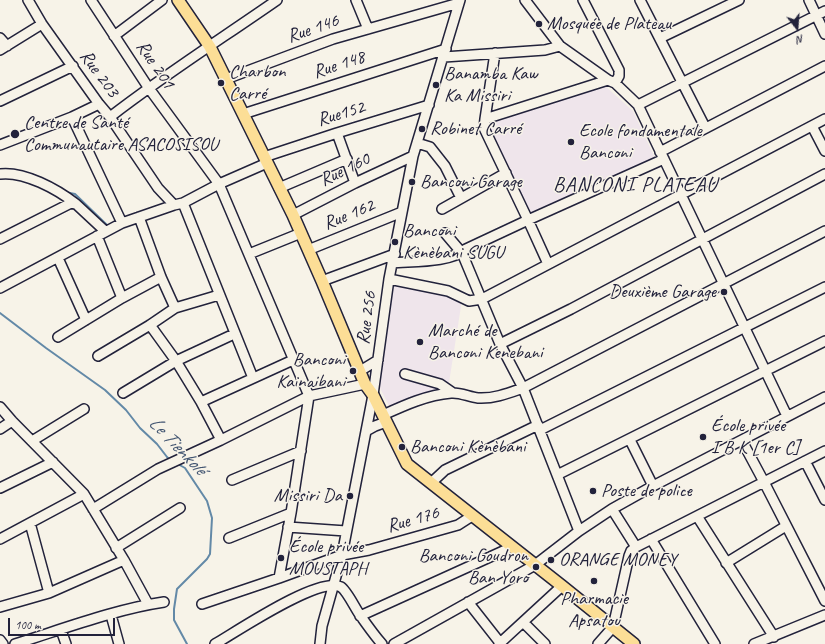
<!DOCTYPE html>
<meta charset="utf-8">
<style>
body{margin:0}
#map{position:relative;width:825px;height:644px;overflow:hidden;background:#f7f3e8;font-family:Caveat,sans-serif}
canvas{display:block}
.north{position:absolute;left:777px;top:8px;width:40px;height:40px;-webkit-text-stroke:3px #f7f3e8;paint-order:stroke;rotate:163deg;font-size:11px;font-weight:700;line-height:16px;text-align:center;color:#22223b}
.north::after{content:'';display:block;margin:auto;width:14px;height:18px;background:#22223b;clip-path:polygon(50% 0,100% 100%,50% 72%,0 100%)}
.scale{position:absolute;left:8px;top:618px;width:107px;height:18px;box-sizing:border-box;border:2px solid #22223b;border-top:0;padding-left:5px;font-size:12px;line-height:14px;white-space:nowrap;color:#22223b;-webkit-text-stroke:3px #f7f3e8;paint-order:stroke}
</style>
<div id="map">
<canvas width="825" height="644"></canvas>
<div class="north">N</div>
<div class="scale">100 m</div>
</div>
<script>
const context = document.querySelector('canvas').getContext('2d');
context.lineJoin = 'round';
function fillPath(path, color) { context.fillStyle = color; context.fill(path, 'evenodd'); }
function trace(path, color, width, dash) { context.strokeStyle = color; context.lineWidth = width; context.lineCap = dash ? 'butt' : 'round'; context.setLineDash(dash || []); context.stroke(path); }
function label(font, color, halo, rows, align = 'center') {
  context.font = font + ' Caveat,sans-serif'; context.lineWidth = 3; context.setLineDash([]); context.textBaseline = 'middle'; context.strokeStyle = halo; context.fillStyle = color; for (const [text, x, y, turn = 0] of rows) {
    context.save(); context.translate(x, y); context.rotate((+turn || 0) * Math.PI / 180); context.textAlign = isNaN(turn) ? turn : align; if (halo) context.strokeText(text, 0, 0); context.fillText(text, 0, 0); context.restore();
  }
}
fillPath(new Path2D(`
 M605 86 633 111 655 158 530 217 486 125Z
 M393 285 462 300 448 389 394 416 378 384Z`), '#efe5eb');
trace(new Path2D(`
 M65 192 75 194 107 225
 M0 313 46 348 105 390 126 410 140 428 157 444 167 457 170 460
 M176 463 185 468 207 501 212 518 210 554 207 559 177 589 174 609V620L187 644`), '#6389a7', 2);
const minor = new Path2D(`
 M28 0 42 24 99 104 110 117 158 188 174 205
 M91 0 148 87 219 184 309 396 291 513 279 578
 M356 0 368 29
 M525 0 560 46 608 80 615 83 638 105 787 416
 M583 0 619 70V76L615 83
 M640 0 705 127
 M809 0 825 34
 M114 36 162 0
 M0 38 7 46
 M660 38 739 0
 M0 50 42 24
 M495 53 485 119 608 80
 M444 57 545 50 560 46
 M226 79 333 39 459 3
 M0 101 73 66
 M638 105 825 11
 M243 114 446 49
 M72 117 122 223
 M110 117C164 75 221 39 277 0
 M485 119 484 128 528 220 548 264
 M812 126 825 151
 M337 133 355 183
 M417 143 430 147 445 166 461 198
 M0 145 72 117 99 104
 M660 152 825 66
 M264 157 337 133 429 105
 M0 174C24 171 57 189 76 204
 M279 188 347 159
 M183 203 253 378
 M442 209 506 173
 M293 215 355 183 413 156
 M139 217 161 277 175 308
 M445 233 462 253 500 344 523 388 579 531
 M97 236 122 298
 M0 239 71 203 76 204 105 231
 M308 250 402 212
 M249 254 301 233
 M58 258 86 320
 M392 263C413 261 450 263 466 249L528 220 664 159
 M389 279 448 291 469 301 482 299 825 119
 M322 281 395 254
 M0 288 122 223 174 205 183 203 219 184 267 163
 M150 325 176 361 201 402 221 440
 M58 337 122 298 161 277
 M500 344 571 309 825 174
 M98 356 150 325 175 308 219 295
 M360 371 378 360
 M405 374 440 384 453 393
 M123 393 176 361 234 334
 M201 402 293 360
 M0 407 12 421 84 494 124 560 148 604
 M383 415C405 405 427 395 451 393 460 392 469 397 478 398 494 399 509 393 523 388L825 231
 M0 429 12 421
 M540 430 825 287
 M366 431 375 426 386 422
 M630 440 653 486
 M32 441 84 409
 M742 441 764 482 825 601
 M805 461 825 500
 M557 475 825 341
 M232 480 301 451
 M431 483 445 470 538 425
 M0 488 53 462
 M93 509 158 469 221 440 309 396 365 384
 M612 509 636 547
 M697 516 774 637
 M30 523 49 593
 M288 527 346 531
 M229 538 291 513
 M0 539 84 494
 M651 539 715 644
 M116 548 180 508
 M726 563 786 526
 M468 602 501 644
 M202 604 279 578 342 555 369 550 458 525 472 516
 M0 607 49 593 124 560
 M111 615 119 644
 M360 616 512 547
 M523 622 545 644
 M61 630 66 644
 M0 640 3 644
 M15 644C63 629 116 609 164 602
 M215 644C236 632 320 575 341 587 347 591 355 608 360 615 367 625 374 635 382 644
 M320 644 322 626 342 555 373 395 389 279 413 156 460 0
 M394 644 535 565 579 531 612 509 653 486 825 397
 M499 644 562 586
 M598 644 613 627 629 556 631 551 636 547 825 451
 M754 644 825 615`);
const major = new Path2D(`
 M178 0 210 47 293 215 322 281 365 384 373 395 407 464 562 586 634 644`);
trace(minor, '#22223b', 12);
trace(major, '#22223b', 14);
trace(minor, '#f7f3e8', 9);
trace(major, '#fcde96', 11);
for (const [x, y, r, color] of [
 [539,24,4,"#22223b"],
 [221,83,4,"#22223b"],
 [436,85,4,"#22223b"],
 [422,129,4,"#22223b"],
 [15,134,5,"#22223b"],
 [571,142,4,"#22223b"],
 [412,182,4,"#22223b"],
 [395,242,4,"#22223b"],
 [724,292,4,"#22223b"],
 [420,342,4,"#22223b"],
 [353,371,4,"#22223b"],
 [703,437,4,"#22223b"],
 [402,447,4,"#22223b"],
 [593,491,4,"#22223b"],
 [350,496,4,"#22223b"],
 [281,558,4,"#22223b"],
 [551,560,4,"#22223b"],
 [536,567,4,"#22223b"],
 [594,581,4,"#22223b"]
]) { const dot = new Path2D(); dot.arc(x, y, r, 0, 2 * Math.PI); context.fillStyle = color; context.fill(dot); trace(dot, '#f7f3e8', 1.5); }
label('19px', '#22223b', '#f7f3e8', [
 ["Mosquée de Plateau",547,24],
 ["Charbon",229,72],
 ["Carré",229,94],
 ["Banamba Kaw",444,74],
 ["Ka Missiri",444,96],
 ["Centre de Santé",24,123],
 ["Communautaire ASACOSISOU",24,145],
 ["Robinet Carré",430,129],
 ["Ecole fondamentale",579,131],
 ["Banconi",579,153],
 ["Banconi Garage",420,182],
 ["Banconi",403,231],
 ["Kènèbani SUGU",403,253],
 ["Deuxième Garage",716,292,"right"],
 ["Marché de",428,331],
 ["Banconi Kenebani",428,353],
 ["Banconi",345,360,"right"],
 ["Kainaibani",345,382,"right"],
 ["École privée",711,426],
 ["I B K [1er C]",711,448],
 ["Banconi Kènèbani",410,447],
 ["Poste de police",601,491],
 ["Missiri Da",342,496,"right"],
 ["École privée",289,547],
 ["MOUSTAPH",289,569],
 ["Banconi Goudron",528,556,"right"],
 ["Ban Yoro",528,578,"right"],
 ["ORANGE MONEY",559,560],
 ["Pharmacie",594,599,"center"],
 ["Apsatou",594,621,"center"]
], 'left');
label('19px', '#22223b', '#f7f3e8', [
 ["Rue 146",313,29,-19],
 ["Rue 201",155,65,56],
 ["Rue 148",339,65,-18],
 ["Rue 203",99,74,54],
 ["Rue152",341,114,-17],
 ["Rue 160",345,170,-26],
 ["Rue 162",349,215,-22],
 ["Rue 256",367,318,-82],
 ["Rue 176",413,520,-16]
]);
label('italic 20px', '#425571', '#f7f3e8', [
 ["Le Tienkolé",177,446,46]
]);
context.letterSpacing = '1px';
label('21px', '#22223b', '#f7f3e8', [
 ["BANCONI PLATEAU",635,185]
]);
context.letterSpacing = '0px';
</script>
